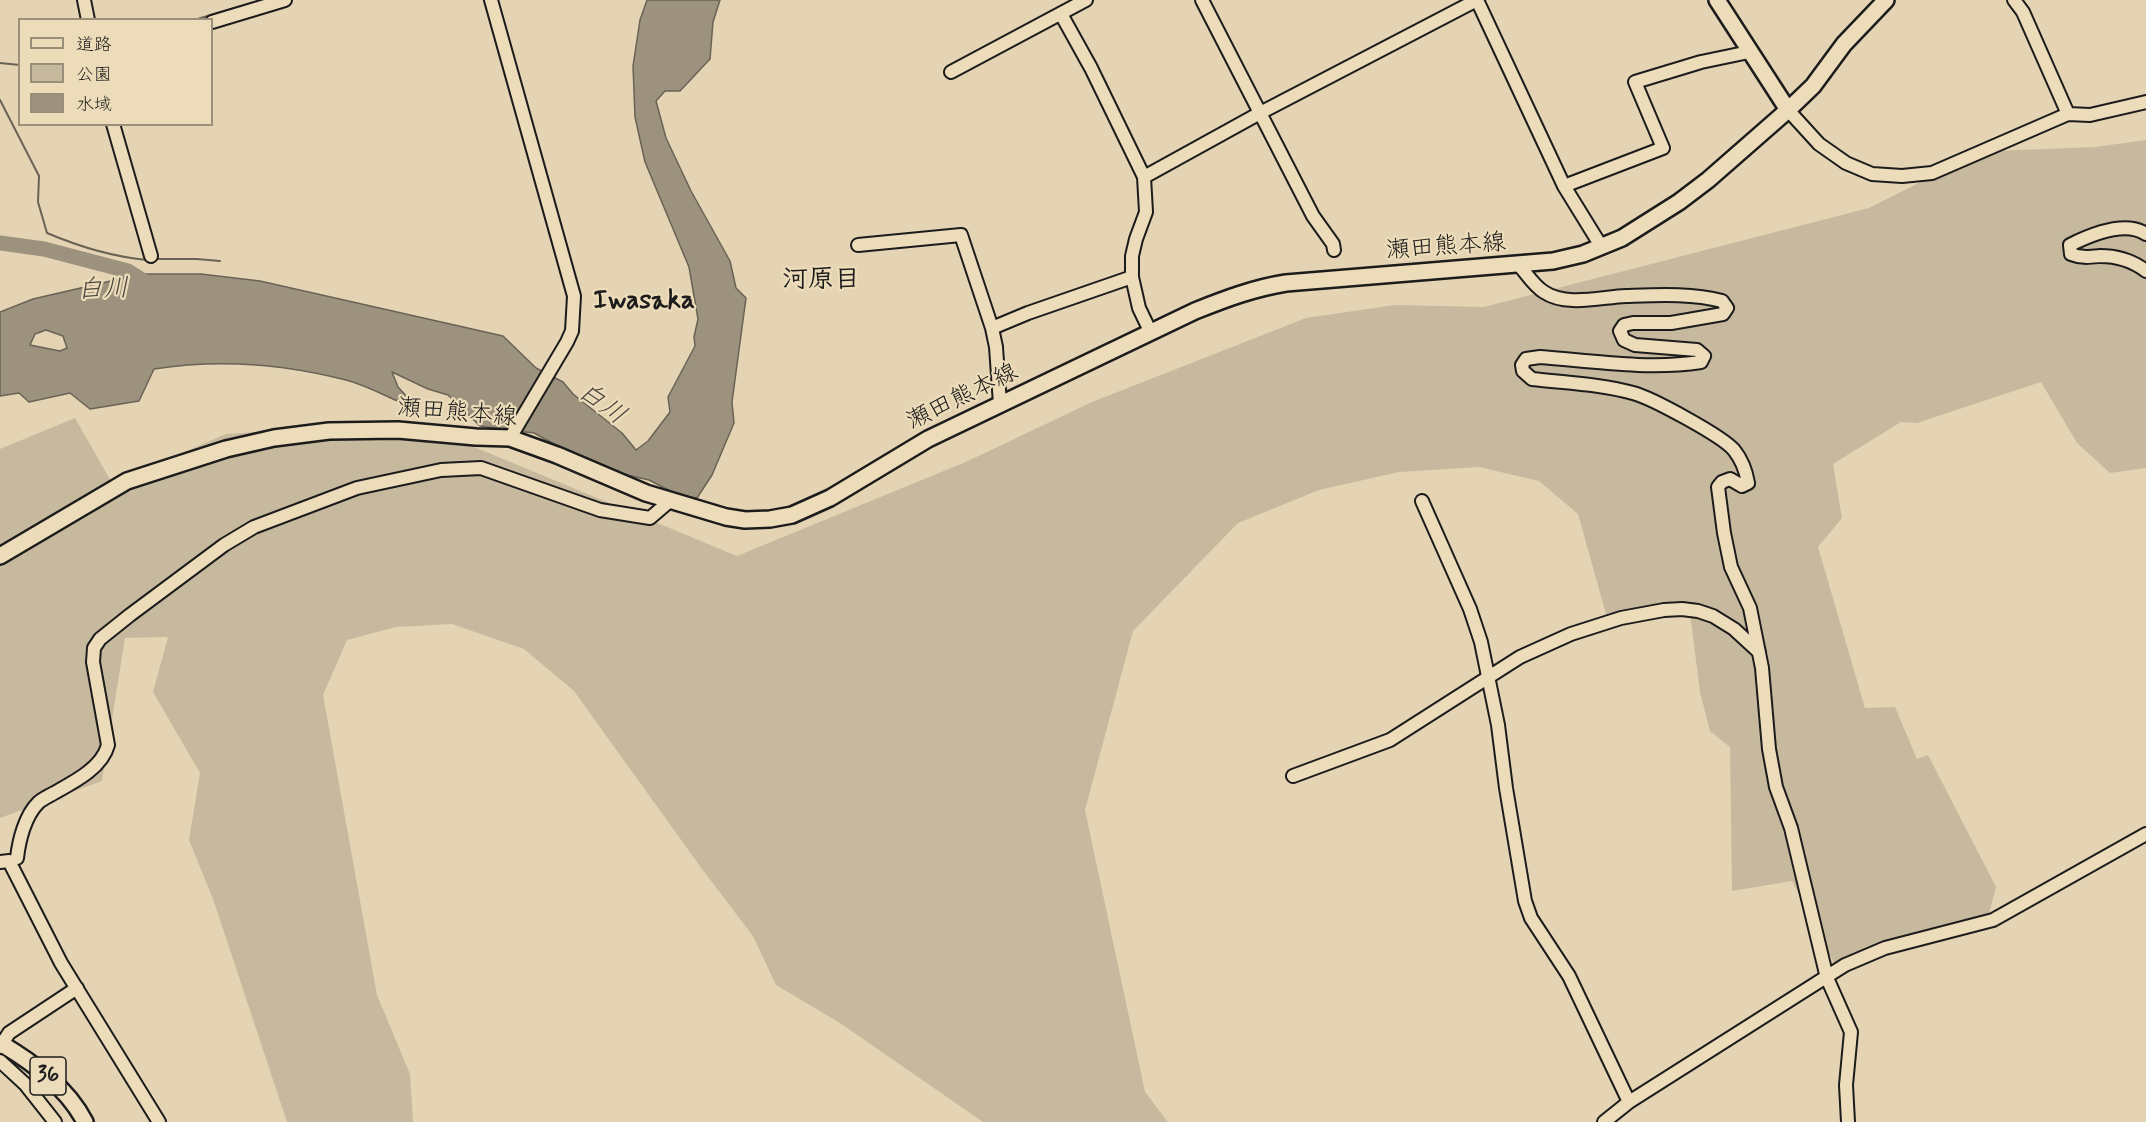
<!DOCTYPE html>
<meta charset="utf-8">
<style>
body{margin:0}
#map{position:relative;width:2146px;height:1122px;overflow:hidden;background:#e5d4b3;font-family:Mynerve,"Klee One",sans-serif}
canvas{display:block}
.legend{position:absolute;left:18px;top:18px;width:195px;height:108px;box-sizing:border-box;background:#eddcb9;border:2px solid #998f7a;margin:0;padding:8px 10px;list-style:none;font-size:18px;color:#1c1c1c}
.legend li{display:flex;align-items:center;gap:12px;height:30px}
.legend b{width:30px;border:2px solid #998f7a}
</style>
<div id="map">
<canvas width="2146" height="1122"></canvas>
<ul class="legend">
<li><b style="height:8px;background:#eddcb9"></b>道路</li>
<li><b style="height:16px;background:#c7b99d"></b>公園</li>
<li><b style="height:16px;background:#9d927d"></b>水域</li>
</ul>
</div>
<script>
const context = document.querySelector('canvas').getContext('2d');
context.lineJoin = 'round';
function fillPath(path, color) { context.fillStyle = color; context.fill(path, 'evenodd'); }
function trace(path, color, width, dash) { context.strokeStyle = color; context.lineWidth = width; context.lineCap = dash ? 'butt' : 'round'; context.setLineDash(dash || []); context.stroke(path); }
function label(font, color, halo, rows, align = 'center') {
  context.font = font + ' Mynerve,"Klee One",sans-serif'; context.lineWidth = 4.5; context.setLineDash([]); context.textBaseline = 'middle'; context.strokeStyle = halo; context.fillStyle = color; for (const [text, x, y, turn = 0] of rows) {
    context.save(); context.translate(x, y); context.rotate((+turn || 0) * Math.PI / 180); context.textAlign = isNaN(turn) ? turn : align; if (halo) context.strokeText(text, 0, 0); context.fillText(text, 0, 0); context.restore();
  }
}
fillPath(new Path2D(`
 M2146 140V468L2110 473 2077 443 2041 382 1917 423 1901 422 1833 464 1842 518 1818 547 1865 708 1895 707 1917 759 1928 755 1996 887 1989 914 1834 963 1792 881 1732 891 1730 747 1710 731 1700 692 1689 605 1606 614 1578 514 1539 481 1479 467 1399 472 1319 490 1238 523 1133 631 1085 810 1145 1092 1168 1122H983L840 1023 776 985 753 936 702 869 574 691 524 649 452 624 396 627 347 640 323 695 377 995 410 1074 413 1122H287L213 899 189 840 200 773 153 692 168 637 125 638 102 781 0 818V449L75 418 112 483 226 434 414 422 737 556 968 461 1092 402 1306 318 1395 305 1484 307 1869 208 1943 171 1995 151 2095 147Z`), '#c7b99d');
const water = new Path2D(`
 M647 0H720L713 22 710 59 680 91H665L656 101 666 138 691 191 730 261 736 288 746 298 732 402 734 423 712 475 697 498 680 496 649 480 600 469 534 433 480 426 448 395 428 389 392 372 398 387 418 409C393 401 370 386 346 380 284 364 217 359 154 369L139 401 90 409 70 393 29 402 19 393 0 396V312L33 299 141 274H201L260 281 503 336 536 368 563 382 573 394 622 433 636 450 648 441 670 412 668 397 695 346 694 337 698 319 689 267 645 162 635 117 633 66 640 20ZM46 330 63 336 67 348 60 351 30 345 35 334Z`);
fillPath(water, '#9d927d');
trace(water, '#696356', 1.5);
trace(new Path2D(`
 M194 20 261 0
 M0 63 20 65
 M0 100 39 176 38 202 47 233C80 247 112 257 148 260
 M154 259H197L220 261`), '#696356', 2);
trace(new Path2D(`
 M0 243 44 249 128 271 152 286`), '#9d927d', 15);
const minor = new Path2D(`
 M84 0 88 20
 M491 0 574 296 572 331 567 342 510 438
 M1202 0 1313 216 1333 244 1334 250
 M1477 0 1564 186 1601 246
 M2014 0 2023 12 2068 114 2090 115 2146 102
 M1061 14 1091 68 1144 177 1146 212 1136 239 1132 256V277L1139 308 1151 333
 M212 22 285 0
 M951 72 1086 0
 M1788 110 1819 144 1846 163 1872 174 1902 176 1932 173 2068 114
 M113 124 151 256
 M1144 177 1260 113 1477 0
 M1564 186 1663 148 1635 82 1701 62 1749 52
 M2146 234C2125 220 2090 235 2070 245L2071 254C2081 258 2089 257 2100 256 2117 256 2133 261 2146 271
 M858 245 961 235 992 328 996 347 1000 404
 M1519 265C1526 273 1534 286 1544 292 1566 307 1601 297 1626 296 1657 295 1692 293 1722 301L1727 308 1723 314 1671 323H1633L1624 325 1620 331 1624 340 1635 345 1697 350 1704 356 1701 362C1648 370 1592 361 1540 357L1526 359 1522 365 1523 371 1532 379C1566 383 1601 384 1633 393 1652 398 1722 436 1734 450 1742 460 1746 471 1748 483L1742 486 1730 479 1722 482 1718 487 1724 533 1731 567 1750 608 1762 668 1769 749 1776 787 1791 828 1827 978 1851 1032 1846 1085 1848 1122
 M992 328 1028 313 1132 277
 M1422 501 1470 609 1481 642 1498 725 1506 788 1525 901 1531 918 1569 976 1629 1102
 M1293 776 1390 740 1520 657 1571 634 1621 618 1664 610 1682 609 1698 611 1713 616 1734 629 1759 652
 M17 858C19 840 25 816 38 803 42 799 49 796 54 793 74 782 102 768 108 745L93 662 94 648 100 639 130 615 224 545 254 527 357 488 441 470 481 468 600 510 650 518 671 500
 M0 862 9 861 61 963 159 1122
 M0 1047 9 1033 77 988
 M0 1061 25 1084 55 1122
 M1604 1122 1629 1102 1845 965 1885 948 1993 920 2146 834`);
const major = new Path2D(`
 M1717 0 1788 110
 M0 556 127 481 226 449 274 438 329 431 398 430 476 437 510 438 557 455 646 493 726 517 745 520 770 519 792 515 830 498 928 439 1195 311C1225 299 1254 288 1286 283L1553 261 1583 254 1622 238 1679 202 1708 180 1788 110 1813 86 1844 44 1886 0
 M0 1043C32 1062 67 1087 85 1122`);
trace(minor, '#1c1c1c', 16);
trace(major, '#1c1c1c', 20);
trace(minor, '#eddcb9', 12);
trace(major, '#eddcb9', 15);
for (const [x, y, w] of [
 [48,1076,36]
]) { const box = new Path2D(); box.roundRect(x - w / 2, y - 19, w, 38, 4.5); context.fillStyle = '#eddcb9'; context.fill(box); trace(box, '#1c1c1c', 1.5); }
label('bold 22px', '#1c1c1c', null, [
 ["36",48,1076]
]);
label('24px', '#1c1c1c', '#eddcb9', [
 ["瀬田熊本線",1446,248,-4],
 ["瀬田熊本線",963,398,-26],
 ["瀬田熊本線",457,414,5]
]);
label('bold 26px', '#1c1c1c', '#eddcb9', [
 ["河原目",821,282]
]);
label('italic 26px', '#49453e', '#eddcb9', [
 ["白川",103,291,-2],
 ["白川",601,405,36]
]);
label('bold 27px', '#1c1c1c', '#eddcb9', [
 ["Iwasaka",644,302]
]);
</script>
